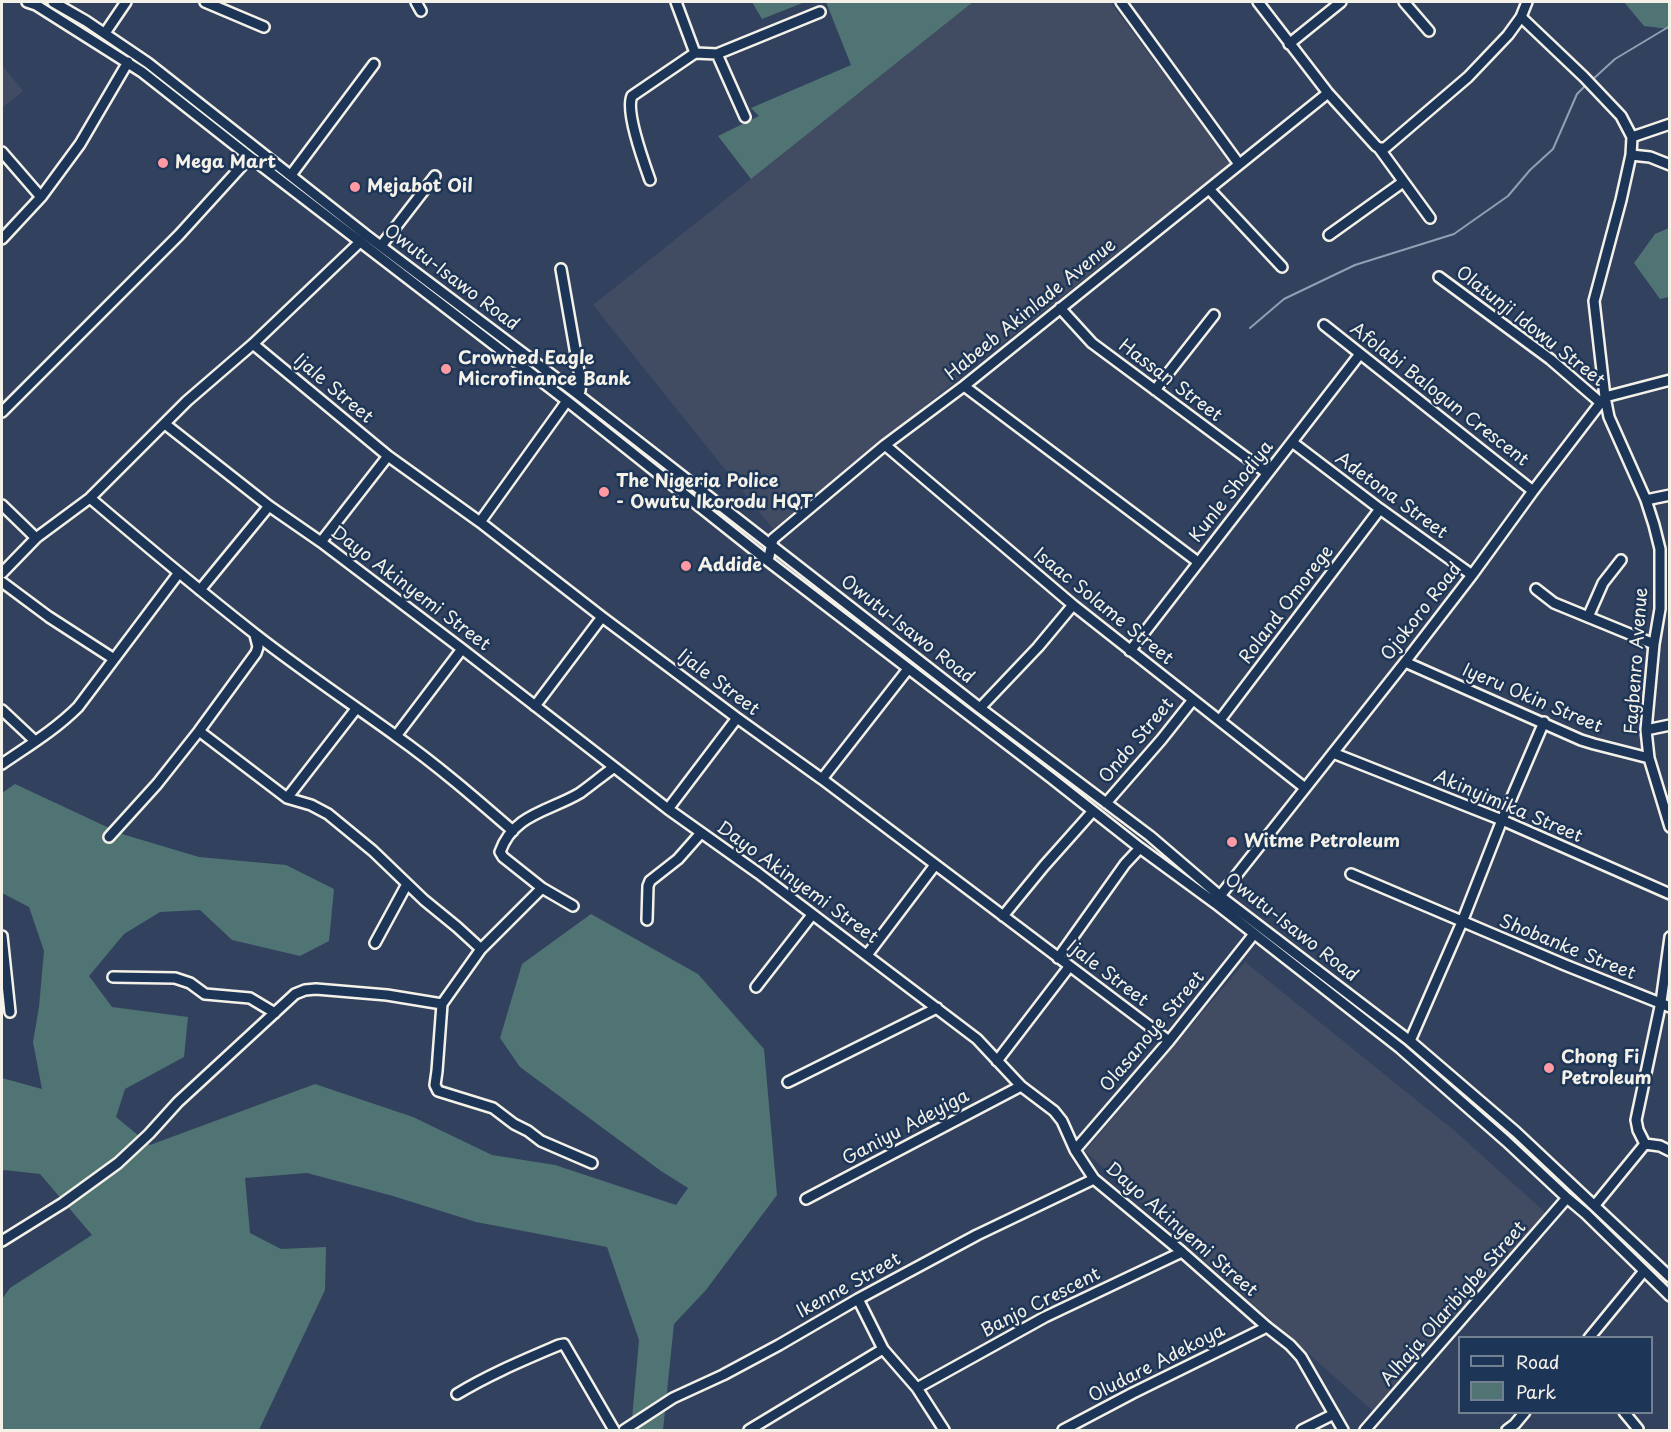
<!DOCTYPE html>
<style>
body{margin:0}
#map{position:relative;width:1671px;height:1432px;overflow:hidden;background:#32425e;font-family:"Playpen Sans",sans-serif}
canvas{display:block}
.frame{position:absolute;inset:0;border:3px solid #f4f1e8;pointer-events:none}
.legend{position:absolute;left:1458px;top:1336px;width:195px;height:78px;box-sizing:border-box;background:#1d3557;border:2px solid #738091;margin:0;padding:8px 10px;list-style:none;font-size:18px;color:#f4f1e8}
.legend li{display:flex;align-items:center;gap:12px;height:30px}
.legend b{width:30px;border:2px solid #738091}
</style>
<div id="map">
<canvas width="1671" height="1432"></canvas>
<div class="frame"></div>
<ul class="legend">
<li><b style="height:8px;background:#1d3557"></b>Road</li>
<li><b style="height:16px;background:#507373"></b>Park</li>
</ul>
</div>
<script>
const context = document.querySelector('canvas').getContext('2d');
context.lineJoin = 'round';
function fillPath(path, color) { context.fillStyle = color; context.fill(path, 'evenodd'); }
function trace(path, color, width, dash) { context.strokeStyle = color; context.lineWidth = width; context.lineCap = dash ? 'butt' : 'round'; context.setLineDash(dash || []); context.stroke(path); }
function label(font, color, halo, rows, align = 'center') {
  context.font = font + ' "Playpen Sans",sans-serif'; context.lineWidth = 5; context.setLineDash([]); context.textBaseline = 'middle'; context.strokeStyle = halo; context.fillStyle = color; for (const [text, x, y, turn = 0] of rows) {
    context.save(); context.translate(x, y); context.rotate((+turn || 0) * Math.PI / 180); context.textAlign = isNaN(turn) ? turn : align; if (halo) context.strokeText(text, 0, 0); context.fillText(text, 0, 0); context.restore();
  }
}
fillPath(new Path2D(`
 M973 2H1110L1231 163 985 357 773 529 593 305Z
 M2 65 23 91 2 108Z
 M1245 962 1456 1132 1547 1214 1374 1412 1210 1266 1085 1151Z`), '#414c63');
fillPath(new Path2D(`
 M752 2H805L762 19Z
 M826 2H973L751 179 718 136 759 116 751 108 851 65Z
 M1624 2H1669V29L1644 26Z
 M1669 228V297L1660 299 1634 263 1655 234Z
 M15 784 122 834 199 857 286 865 334 889 329 941 300 956 232 940 200 910 160 912 124 934 89 976 112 1007 188 1017 184 1057 125 1089 116 1117 150 1145 315 1084 413 1117 492 1155 555 1165 676 1205 688 1188 661 1171 520 1067 500 1038 522 964 591 914 698 974 764 1049 777 1195 706 1290 674 1324 663 1430H631L639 1340 607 1247 476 1222 393 1196 307 1173 245 1178 250 1233 281 1249 326 1247 325 1290 259 1430H2V1299L10 1288 92 1235 40 1174 4 1170 2 1172V1078L42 1089 33 1042 39 1007 44 951 29 907 2 893V793Z`), '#507373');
trace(new Path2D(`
 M1591 81 1615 59 1670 26
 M1250 328 1284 299 1355 265 1454 234 1508 196 1530 170 1553 149 1577 94 1587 84`), '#8da1b3', 2);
const minor = new Path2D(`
 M27 2 36 5 142 72 250 157 567 401 768 561 1050 777 1140 848 1215 903 1400 1048 1506 1141 1567 1198 1586 1214 1670 1296
 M53 2 86 21 148 63 366 235 576 393 980 708 1150 836 1220 896 1410 1041 1516 1132 1670 1277
 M205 2 264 27
 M416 2 421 11
 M676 2 695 53
 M1121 2 1239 164
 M1258 2 1328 93 1376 146 1379 148 1430 218
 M1404 2 1429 31
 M1521 17 1584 77 1621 116 1632 137 1631 155 1621 200 1594 301 1605 397 1609 417 1646 500 1654 525 1660 549V609L1654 644 1646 730 1649 758 1670 827
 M105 33 126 2
 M1289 44 1341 2
 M717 54 745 117
 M1632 137 1670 124
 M1379 148H1385L1468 77 1508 35 1521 17 1527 2
 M2 152 41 197
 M1631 155 1650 157 1670 165
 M291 175 374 64
 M650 180C644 163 625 111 632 96L695 53 717 54 820 12
 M1209 189 1282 267
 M1329 235 1403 182
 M2 239 41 197 80 144 128 62
 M381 246 435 176
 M561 269 581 383 580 391 576 393
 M1439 277 1550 359 1601 403
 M1060 308 1092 343 1267 473
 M1324 325 1533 491
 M253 344 388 456 480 522 602 617 737 718 822 779 1169 1041
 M964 386 1198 562
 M1155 390 1214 315
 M2 412 179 235 250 157
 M165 424 269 506 321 542 462 649 668 809 758 873 977 1039 1021 1086 1054 1111 1062 1121 1075 1150 1094 1179 1182 1252 1267 1327 1290 1345 1301 1357 1343 1430
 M1292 442 1380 509 1472 575
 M885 445 1073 605 1305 788
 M90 498C144 544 199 590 255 634 301 670 349 702 396 736 437 765 475 798 513 831
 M1646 500 1670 495
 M2 505 36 538
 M480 522 567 401
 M321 542 388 456
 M768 561 773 539 885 445 964 386 1328 93
 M2 573 36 538 90 498 187 401 253 344 360 242
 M2 582 49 617 114 659
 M1536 589 1554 603 1654 644
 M200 590 269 506
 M1588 617 1603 583 1621 560
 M1130 651 1360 354
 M1405 662 1581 740 1594 744 1649 758
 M535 706 602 617
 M980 708 1038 647 1073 605
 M2 710 35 741
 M1220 720 1380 509
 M1646 730 1670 725
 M199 731 287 798 311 805 328 814 373 851 424 900 457 927 481 949
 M396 736 462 649
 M1333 753 1502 820 1670 894
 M2 764C28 746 55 730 78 707L178 574
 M822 779 908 669
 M287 798 356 709
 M1106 803 1161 740 1192 701
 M668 809 737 718
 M109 837 157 784 199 731 256 653 258 647 255 635
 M1351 874 1565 965 1670 1007
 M542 888 573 906
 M1220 896 1405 662 1472 575 1533 491 1605 397 1670 380
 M1003 916 1044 866 1093 811
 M647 920 648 886 650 881 678 859 701 833
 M2 936 10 1012
 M375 943 407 884
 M867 955 935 865
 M1058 958 1125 864 1140 848
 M113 977 175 978 190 983 205 994 250 998 275 1013
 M756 987 812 915
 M442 1004 437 1071 435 1085 438 1091 493 1108 514 1124 528 1131 541 1141 592 1163
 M1410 1041 1462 922 1502 820 1544 722
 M997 1061 1069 967
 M788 1082 937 1008
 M1645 1144 1660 1146 1670 1151
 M1075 1150 1169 1041 1254 934
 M806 1199 1021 1086
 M1595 1205 1645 1144 1638 1130 1636 1120 1661 1002 1670 937
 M2 1241 63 1203 118 1163 149 1134 178 1102 295 994 305 990 316 989 387 995 442 1004 481 949 542 888 503 857 500 852C513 814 550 811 580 793 591 785 602 776 613 768
 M858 1299 883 1349 917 1388 944 1430
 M1589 1338 1644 1271
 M917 1388 1045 1317 1182 1252
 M457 1394C490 1374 524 1360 559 1345L564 1344 614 1430
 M1624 1412 1638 1429
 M624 1430 673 1398 723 1375 779 1345 858 1299 977 1235 1094 1179
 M749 1430 883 1349
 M1063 1430 1133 1393 1267 1327
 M1302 1430 1334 1414
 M1365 1430 1567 1198
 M1507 1430 1515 1424 1525 1412`);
trace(minor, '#f4f1e8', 14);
trace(minor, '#1d3557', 9);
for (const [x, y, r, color] of [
 [163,163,6,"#ff9aa2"],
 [355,187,6,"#ff9aa2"],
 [446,369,6,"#ff9aa2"],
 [604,492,6,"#ff9aa2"],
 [686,566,6,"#ff9aa2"],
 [1232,842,6,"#ff9aa2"],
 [1549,1068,6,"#ff9aa2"]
]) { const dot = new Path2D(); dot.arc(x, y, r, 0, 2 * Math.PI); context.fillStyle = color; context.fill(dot); trace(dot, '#1d3557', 2); }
label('bold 18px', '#f4f1e8', '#1d3557', [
 ["Mega Mart",175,163],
 ["Mejabot Oil",367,187],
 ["Crowned Eagle",458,359],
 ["Microfinance Bank",458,380],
 ["The Nigeria Police",616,482],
 ["- Owutu Ikorodu HQT",616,503],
 ["Addide",698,566],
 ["Witme Petroleum",1244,842],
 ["Chong Fi",1561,1058],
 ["Petroleum",1561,1079]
], 'left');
label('18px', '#f4f1e8', '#1d3557', [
 ["Owutu-Isawo Road",451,278,37],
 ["Habeeb Akinlade Avenue",1031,310,-39],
 ["Olatunji Idowu Street",1530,327,38],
 ["Hassan Street",1170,381,37],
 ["Ijale Street",333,389,40],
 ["Afolabi Balogun Crescent",1439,395,38],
 ["Kunle Shodiya",1232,492,-52],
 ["Adetona Street",1391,496,36],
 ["Dayo Akinyemi Street",410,589,37],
 ["Roland Omorege",1287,605,-53],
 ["Isaac Solame Street",1103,607,39],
 ["Ojokoro Road",1422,612,-52],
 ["Owutu-Isawo Road",907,630,38],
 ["Fagbenro Avenue",1637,661,-86],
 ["Ijale Street",718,683,37],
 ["Iyeru Okin Street",1532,699,23],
 ["Ondo Street",1137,741,-50],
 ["Akinyimika Street",1508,807,23],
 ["Dayo Akinyemi Street",797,883,36],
 ["Owutu-Isawo Road",1291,928,38],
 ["Shobanke Street",1567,948,22],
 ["Ijale Street",1107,974,37],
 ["Olasanoye Street",1153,1032,-50],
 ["Ganiyu Adeyiga",906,1128,-28],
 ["Dayo Akinyemi Street",1181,1230,41],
 ["Ikenne Street",849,1286,-29],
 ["Banjo Crescent",1041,1303,-27],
 ["Alhaja Olaribigbe Street",1454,1304,-49],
 ["Oludare Adekoya",1157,1364,-27]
]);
</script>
